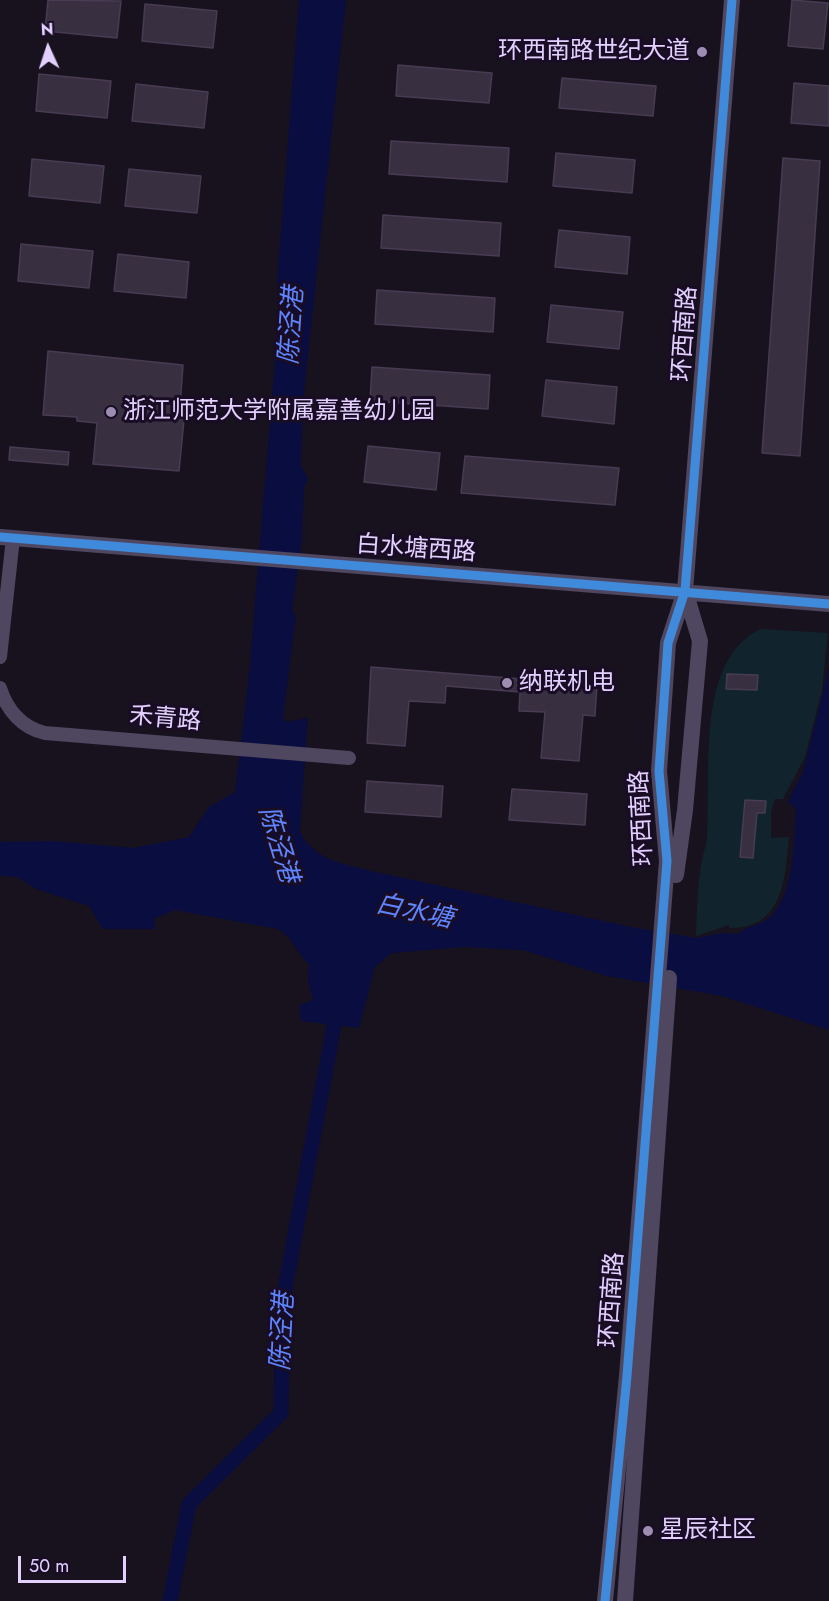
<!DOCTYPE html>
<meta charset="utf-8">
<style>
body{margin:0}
#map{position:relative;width:829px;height:1601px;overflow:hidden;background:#18121f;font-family:Jost,sans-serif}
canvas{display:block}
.north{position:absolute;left:18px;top:18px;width:60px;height:60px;-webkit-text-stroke:4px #180d24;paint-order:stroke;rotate:357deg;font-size:16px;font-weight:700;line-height:24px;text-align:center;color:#e4d0ff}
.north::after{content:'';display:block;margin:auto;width:21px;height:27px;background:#e4d0ff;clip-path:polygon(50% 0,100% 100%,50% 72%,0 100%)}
.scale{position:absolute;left:18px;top:1556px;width:108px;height:27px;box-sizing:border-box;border:3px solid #e4d0ff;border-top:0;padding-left:8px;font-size:18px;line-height:21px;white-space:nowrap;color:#e4d0ff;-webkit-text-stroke:4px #180d24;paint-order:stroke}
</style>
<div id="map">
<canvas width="829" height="1601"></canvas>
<div class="north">N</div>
<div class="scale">50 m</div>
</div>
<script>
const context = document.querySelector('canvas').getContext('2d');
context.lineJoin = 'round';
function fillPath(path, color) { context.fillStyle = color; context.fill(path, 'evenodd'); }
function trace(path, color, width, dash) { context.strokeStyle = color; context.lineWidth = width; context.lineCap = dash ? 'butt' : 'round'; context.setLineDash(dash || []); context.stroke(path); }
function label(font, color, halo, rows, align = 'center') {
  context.font = font + ' Jost,"Noto Sans SC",sans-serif'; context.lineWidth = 6; context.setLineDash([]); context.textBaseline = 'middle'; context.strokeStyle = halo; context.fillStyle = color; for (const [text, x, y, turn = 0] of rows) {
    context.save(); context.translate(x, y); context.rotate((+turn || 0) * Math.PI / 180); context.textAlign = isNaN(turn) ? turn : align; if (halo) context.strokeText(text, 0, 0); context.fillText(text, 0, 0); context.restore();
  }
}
fillPath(new Path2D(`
 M761 629 828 633 822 690 805 757 783 799H775L771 812V838L789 837C785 878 784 929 729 928V925L696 936C697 915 697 893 700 872 701 860 706 848 707 836 712 777 694 659 761 629Z`), '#11232c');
fillPath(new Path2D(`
 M299 0H346L303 402 301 465 308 479 304 487 302 540 292 610 296 617 283 717 286 722 308 718 300 832C316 861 341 863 371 871L636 928 696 938 722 933 739 934C746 925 762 926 771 916 796 889 793 843 796 809L788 801 803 772 829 668V1030L722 996 607 976 523 950 463 947 392 953 375 967 359 1028 301 1021 299 1005 313 1000 308 980 309 964C296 953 293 937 278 929L175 910 154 919 155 929H103L89 906 36 889 17 877 0 876V842L52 841 134 848 189 837 209 807 235 792 249 674 280 301 277 282Z`), '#090d3f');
trace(new Path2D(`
 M170 1601 189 1504 281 1413 283 1299 338 1004`), '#090d3f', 15);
const building = new Path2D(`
 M48 0 121 1 117 38 45 31Z
 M792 0 828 3 823 49 788 46Z
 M145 4 217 11 213 48 142 41Z
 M398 65 492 73 489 103 396 96Z
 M39 74 111 81 107 118 36 111Z
 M562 78 656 86 653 116 559 108Z
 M794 83 829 86V126L791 123Z
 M136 84 208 92 204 128 132 121Z
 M391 141 509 148 507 182 389 174Z
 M556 153 635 160 632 193 553 186Z
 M783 158 820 161 800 456 762 453Z
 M32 159 104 166 100 203 29 196Z
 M129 169 201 176 197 213 125 206Z
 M383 215 501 223 499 256 381 248Z
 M559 230 630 237 627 274 555 267Z
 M21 244 93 251 89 288 18 281Z
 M118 254 189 262 186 298 114 291Z
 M377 290 495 298 493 332 375 324Z
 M551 305 623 312 619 349 547 342Z
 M48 351 183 365 179 419 184 420 179 471 93 464 97 423 77 421V417L43 415Z
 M372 367 490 375 488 409 370 401Z
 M546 380 617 387 614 424 542 416Z
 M368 446 440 453 436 490 364 482Z
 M10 447 69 452 68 465 9 460Z
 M465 456 619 468 615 505 461 493Z
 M371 667 597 685 595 716 583 715 579 761 541 758 545 712 519 711 520 692 446 686 445 703 409 701 405 746 367 743Z
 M727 674 758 675 757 690 726 689Z
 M367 781 443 786 441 817 365 812Z
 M512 789 587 794 585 825 509 820Z
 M745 800 766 801 765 813H757L753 858 740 857Z`);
fillPath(building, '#383041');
trace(building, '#473c53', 1.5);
trace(new Path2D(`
 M0 657 13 538
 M0 688C7 710 22 728 45 733L349 758`), '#4f4760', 14);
trace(new Path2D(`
 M0 537 829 604
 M676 875 685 810 700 641 685 591
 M605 1601 627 1376 667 861 659 771 668 643 685 591 732 0
 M625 1601 669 978`), '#4f4760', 16);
trace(new Path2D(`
 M0 537 829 604
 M605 1601 627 1376 667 861 659 771 668 643 685 591 732 0`), '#408adc', 9);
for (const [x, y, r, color] of [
 [702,52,6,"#9d8eb1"],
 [111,412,6,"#9d8eb1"],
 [507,683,6,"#9d8eb1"],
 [648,1531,6,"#9d8eb1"]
]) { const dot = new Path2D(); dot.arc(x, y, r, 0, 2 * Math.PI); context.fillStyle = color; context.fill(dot); trace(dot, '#180d24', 2); }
label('24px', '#e4d0ff', '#180d24', [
 ["环西南路世纪大道",690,52,"right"],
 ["浙江师范大学附属嘉善幼儿园",123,412],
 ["纳联机电",519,683],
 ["星辰社区",660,1531]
], 'left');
label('24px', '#e4d0ff', '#180d24', [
 ["环西南路",686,334,-86],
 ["白水塘西路",416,550,4],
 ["禾青路",165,720,5],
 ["环西南路",643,818,-93],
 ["环西南路",613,1300,-86]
]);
label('italic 26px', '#5e84ff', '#180d24', [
 ["陈泾港",293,326,-86],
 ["陈泾港",277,845,73],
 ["白水塘",414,913,12],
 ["陈泾港",284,1332,-87]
]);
</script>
